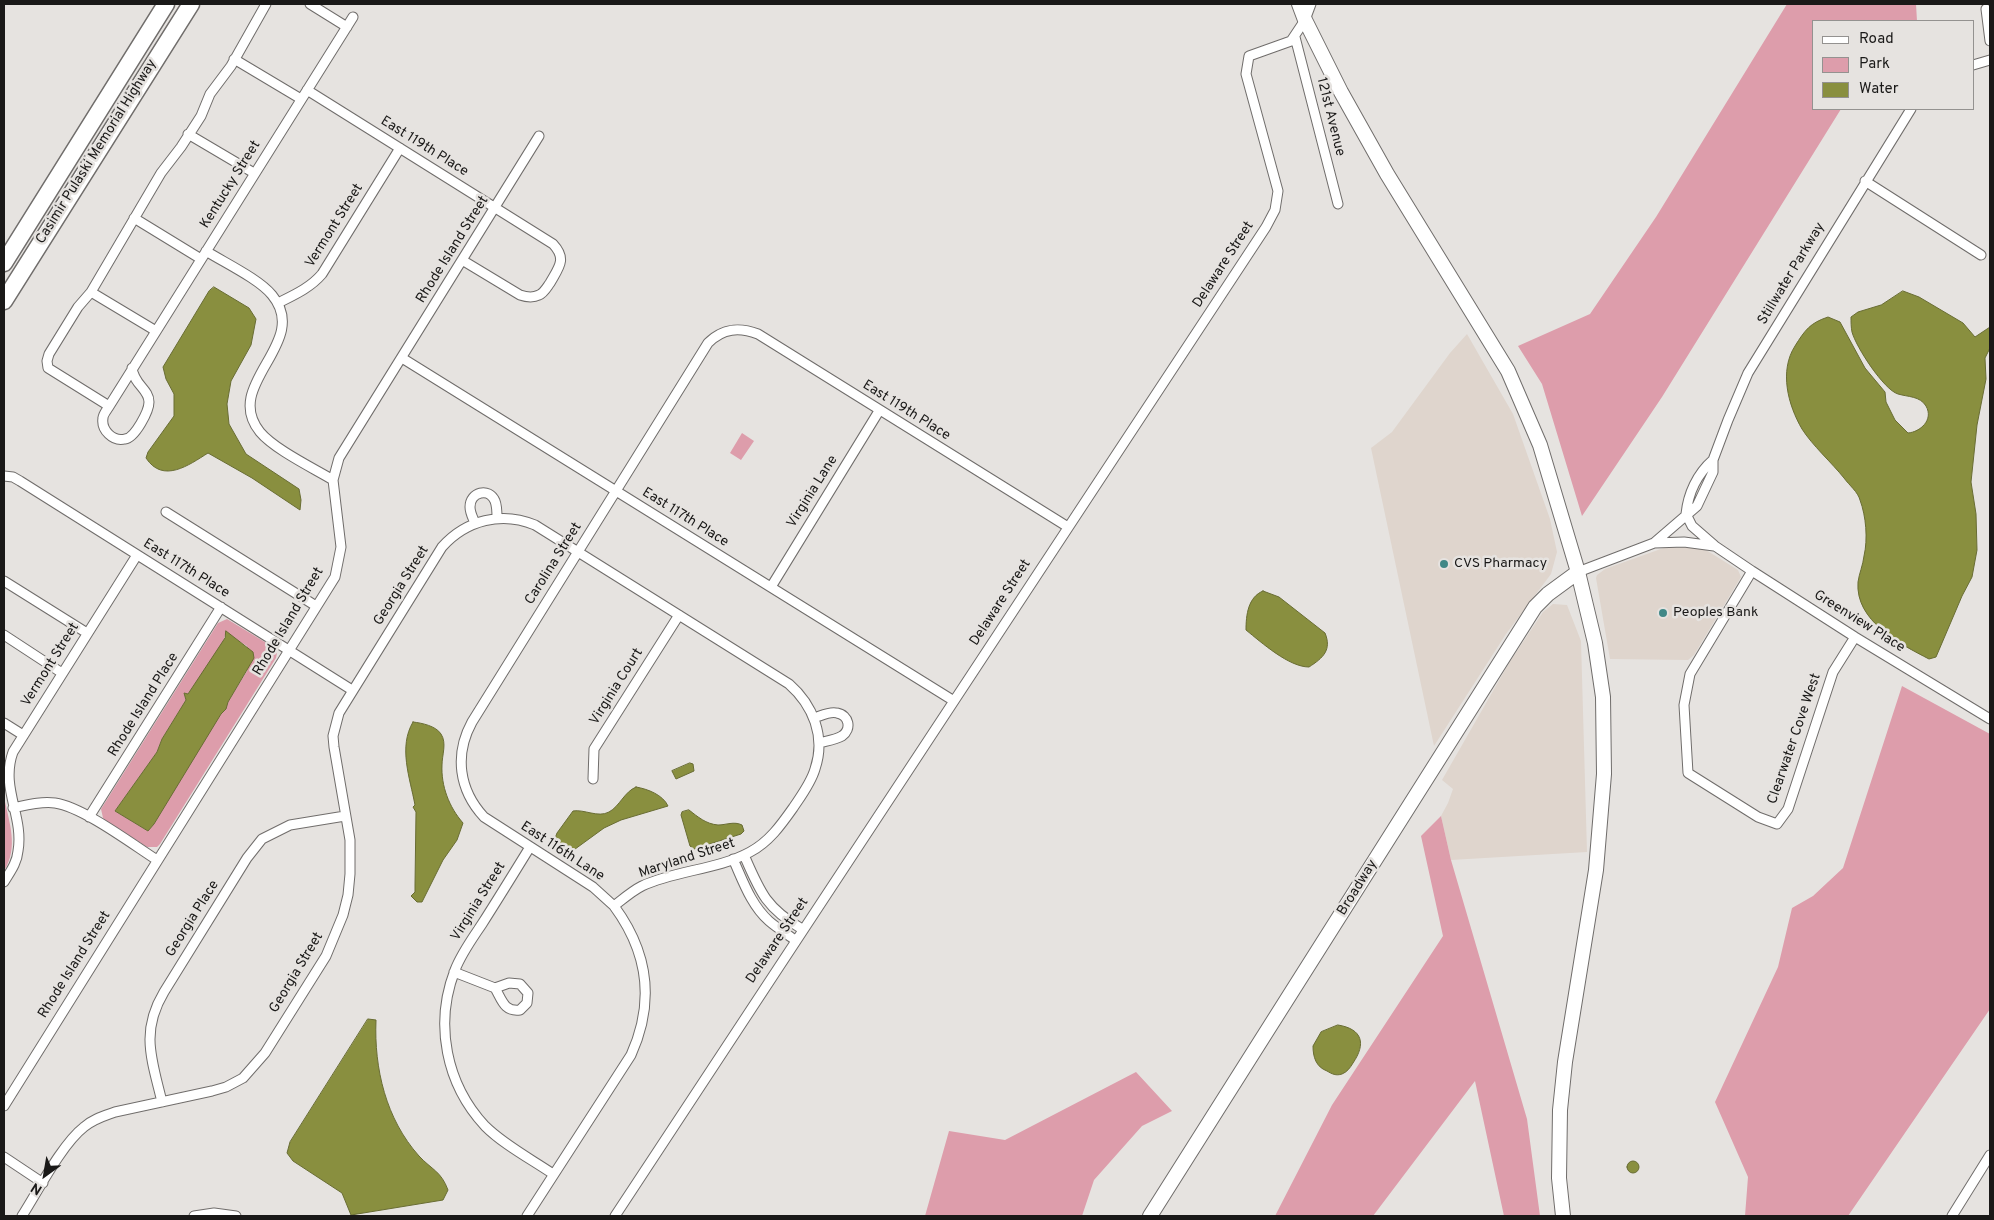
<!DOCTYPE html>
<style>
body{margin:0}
#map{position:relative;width:1994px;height:1220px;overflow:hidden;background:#e6e3e0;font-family:Overpass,sans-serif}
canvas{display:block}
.frame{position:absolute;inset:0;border:5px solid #1a1918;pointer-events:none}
.legend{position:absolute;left:1812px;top:20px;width:162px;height:90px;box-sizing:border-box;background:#e6e3e0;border:1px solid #949290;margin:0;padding:6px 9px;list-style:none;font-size:15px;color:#1a1918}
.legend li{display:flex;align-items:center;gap:10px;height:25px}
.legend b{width:25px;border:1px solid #949290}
.north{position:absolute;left:20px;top:1150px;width:50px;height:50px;-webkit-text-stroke:4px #e6e3e0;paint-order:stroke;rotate:212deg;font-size:14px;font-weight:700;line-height:20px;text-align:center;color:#1a1918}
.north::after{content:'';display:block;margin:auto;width:18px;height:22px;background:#1a1918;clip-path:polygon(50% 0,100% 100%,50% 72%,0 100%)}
</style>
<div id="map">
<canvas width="1994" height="1220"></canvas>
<div class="frame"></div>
<ul class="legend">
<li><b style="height:6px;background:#fff"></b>Road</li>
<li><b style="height:14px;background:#dd9dab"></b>Park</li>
<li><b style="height:14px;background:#898f3f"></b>Water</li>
</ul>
<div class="north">N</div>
</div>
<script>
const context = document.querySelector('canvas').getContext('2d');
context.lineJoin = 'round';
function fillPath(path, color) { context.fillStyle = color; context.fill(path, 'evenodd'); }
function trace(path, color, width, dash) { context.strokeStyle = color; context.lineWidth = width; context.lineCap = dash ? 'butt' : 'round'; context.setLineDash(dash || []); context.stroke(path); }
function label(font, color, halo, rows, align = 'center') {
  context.font = font + ' Overpass,sans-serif'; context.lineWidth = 5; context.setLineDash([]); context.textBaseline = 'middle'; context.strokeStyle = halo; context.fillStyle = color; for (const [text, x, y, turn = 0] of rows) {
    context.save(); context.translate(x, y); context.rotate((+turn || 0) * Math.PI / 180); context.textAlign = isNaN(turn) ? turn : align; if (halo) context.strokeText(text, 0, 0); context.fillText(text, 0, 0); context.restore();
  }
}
fillPath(new Path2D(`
 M1467 334 1513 414 1550 519 1557 552 1551 574 1506 634 1434 746 1371 448 1392 432 1450 353Z
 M1669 546H1692L1706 550 1738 570 1741 577 1694 655 1688 660 1610 659 1596 578 1597 575 1605 569Z
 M1553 604 1567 605 1581 641 1587 852 1451 860 1441 816 1448 803 1453 789 1442 780 1509 663 1543 612Z`), '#dfd5cd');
fillPath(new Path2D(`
 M1787 4H1916L1917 21H1813V109H1841L1662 397 1582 516 1542 384 1518 346 1590 314 1656 217Z
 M742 433 754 441 741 460 730 453Z
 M227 619 273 647 277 653 276 658 160 844 157 847H147L106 821 103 818 101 809 218 623ZM225 635 230 636 247 646V671L174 788 154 824 148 831 115 811 157 752 162 739 186 700 184 693 188 694C198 681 223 650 225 635Z
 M1902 686 1990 734V1009L1848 1216H1745L1748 1177 1715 1102 1778 967 1792 908 1813 896 1843 868Z
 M4 797C9 822 19 847 4 871Z
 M1441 816 1451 860 1527 1119 1540 1216H1504L1475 1081 1373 1216H1275L1332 1105 1443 936 1421 836Z
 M1136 1072 1172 1111 1142 1126 1094 1180 1082 1216H925L949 1131 1005 1140Z`), '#dd9dab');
const water = new Path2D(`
 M214 287 249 308 256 319 251 345 231 381 227 404 229 424 246 454 299 489 301 500 300 510 252 478 208 453C189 465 163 484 146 458L148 452 174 416V394L166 379 163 367 209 291Z
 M1903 291 1919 297 1963 323 1975 337 1990 327V348L1985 358 1986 379 1977 425 1971 482 1976 514 1977 550 1972 577 1962 596 1936 657 1929 659C1900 644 1855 621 1858 582 1859 574 1863 565 1864 556 1868 539 1866 516 1860 500 1858 492 1849 485 1844 478 1832 463 1812 445 1802 429 1788 405 1779 371 1795 346 1805 330 1810 323 1828 317L1840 322 1865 368 1885 392 1886 402 1895 420 1908 433C1920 432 1934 420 1926 406 1920 396 1908 397 1898 394 1884 390 1856 347 1852 332 1851 327 1851 322 1851 317L1858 312 1881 305Z
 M1263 591 1279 597 1325 633C1332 650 1323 658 1309 667 1289 667 1262 643 1246 630 1246 615 1248 597 1263 591Z
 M226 631 253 652 254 658 228 702 226 709 221 714 154 824 148 831 115 811 157 752 162 739 186 700 184 693 188 694 225 638Z
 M413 722C422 723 436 726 441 734 447 743 442 755 442 765 441 786 449 807 463 823L457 840 443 860 422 902H417L411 896 415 892V885L416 812 413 807 415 805C410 778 398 747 413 722Z
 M690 763 693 764 694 771 676 779 672 771Z
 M636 787C648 789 663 795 668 806L621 820 604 828 571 852 561 848 554 841 557 833 573 811C584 809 598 818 609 812 620 806 624 792 636 787Z
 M689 810C698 817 706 824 718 825 726 825 734 821 742 825L744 831 741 834 694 849 690 846 681 815 682 812Z
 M368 1019 376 1020C374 1069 386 1119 419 1156 432 1170 441 1171 448 1190L443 1200 351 1215 342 1193 293 1161 287 1153 290 1142Z
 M1338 1025C1363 1029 1366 1044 1353 1063 1350 1068 1347 1072 1342 1074 1336 1076 1332 1074 1327 1071 1316 1067 1313 1057 1313 1046L1321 1032Z
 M1627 1167a6 6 0 1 1 12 0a6 6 0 1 1-12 0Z`);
fillPath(water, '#898f3f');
trace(water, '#686c33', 1);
const minor = new Path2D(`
 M310 4 347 27
 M1986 9 1990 41
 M1295 37 1338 204
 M234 59 301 99
 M1973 65 1990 60
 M307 90 553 244C567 259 559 267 550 283 547 287 544 293 539 295 533 298 526 297 520 295L462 260
 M188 134 254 173
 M1865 181 1981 255
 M134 218 201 259
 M206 251C225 263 259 279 272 295 312 343 221 384 260 432 274 449 313 468 333 480
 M91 292 156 331
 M278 303C294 295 310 288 322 274L400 148
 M402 358 954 701
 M132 368C134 385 149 389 149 402 149 411 135 438 125 439 113 442 101 430 103 418 103 415 106 411 108 408L353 17
 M109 406 48 368 47 361 49 354 78 307 91 292 161 173 181 147 201 116 210 94 231 66 266 4
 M4 476 13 477 20 481 352 690
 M166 512 316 606
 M1686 514 1692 526 1715 546 1752 571 1855 637 1990 719
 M1686 514C1688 494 1697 474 1713 460
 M475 523C473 518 470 513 470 507 470 492 489 487 495 501 497 506 497 513 497 518
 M1654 543 1684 542 1714 546
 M1752 571 1690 674 1684 705 1688 773 1758 817 1777 824 1788 809 1833 672 1855 637
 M1578 572 1654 543 1697 506 1713 472V460L1728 420 1748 373 1911 109
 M4 581 87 633
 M771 587 879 411
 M4 635 62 673
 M814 718C821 716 829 711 837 713 849 715 852 729 842 736 835 740 826 741 819 743
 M4 723 23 735
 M593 779 594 749 679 615
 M13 808C27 805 41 801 55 803 83 807 132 844 157 860
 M89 817 221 607
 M530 847C514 873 498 899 482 924 472 939 461 954 455 970 434 1024 446 1084 485 1126 504 1145 531 1159 553 1174
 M744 855C760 892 766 908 802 929
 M733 859C743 881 751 905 769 921 777 928 787 934 795 940
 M4 882C10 872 17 863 18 851 24 816 0 788 13 752L137 555
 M614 906 593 887 484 817C459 790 454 755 472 722L708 343C723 328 739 327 758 334L1068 527
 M454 972 495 988 509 983 520 984 528 993 527 1003 520 1010C504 1012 502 1000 495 988
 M162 1102C152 1060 140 1032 164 992L247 858 262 839 290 825 345 816
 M4 1106 335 577 341 547 333 480 339 458 539 136
 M4 1157 43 1183
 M22 1216C38 1191 62 1144 84 1127 93 1119 104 1116 115 1112L212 1091 226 1087 243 1078 265 1053 326 956 343 915 348 895 350 874V840L334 747 333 736 339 713 442 547C466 520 502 511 535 525L789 684C813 705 826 737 815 769 811 783 801 796 793 808 781 825 769 842 750 852 717 870 676 870 642 886 632 891 623 899 614 906 648 952 655 1002 631 1055L527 1216
 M194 1216 214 1213 236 1216
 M615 1216 1266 227 1275 210 1278 191 1246 74 1249 56 1291 41 1305 20 1311 4
 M1952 1216 1990 1155`);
const primary = new Path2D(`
 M1299 4 1305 20 1341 92 1387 174 1508 371 1540 445 1578 572 1595 643 1603 697 1604 774 1596 870 1565 1062 1560 1110 1559 1178 1563 1216
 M1150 1216 1535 607 1548 594 1578 572`);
const motorway = new Path2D(`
 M4 263 166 4
 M4 301 191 4`);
trace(minor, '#706d6b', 11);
trace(primary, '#706d6b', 16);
trace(motorway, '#706d6b', 19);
trace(minor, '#fff', 9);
trace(primary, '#fff', 14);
trace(motorway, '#fff', 16);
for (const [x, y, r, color] of [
 [1444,564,5,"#408887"],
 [1663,613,5,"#408887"]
]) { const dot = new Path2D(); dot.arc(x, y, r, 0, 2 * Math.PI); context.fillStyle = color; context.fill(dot); trace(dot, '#e6e3e0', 2); }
label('14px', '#1a1918', '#e6e3e0', [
 ["121st Avenue",1330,117,76],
 ["East 119th Place",424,147,32],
 ["Casimir Pulaski Memorial Highway",97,152,-58],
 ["Kentucky Street",231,185,-58],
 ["Vermont Street",335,226,-58],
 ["Rhode Island Street",453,250,-58],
 ["Delaware Street",1224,265,-57],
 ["Stillwater Parkway",1792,274,-59],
 ["East 119th Place",906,411,32],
 ["Virginia Lane",813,492,-58],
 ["East 117th Place",685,518,32],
 ["Carolina Street",554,564,-58],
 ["East 117th Place",186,569,32],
 ["Georgia Street",402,586,-58],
 ["Delaware Street",1001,603,-57],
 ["Rhode Island Street",289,622,-59],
 ["Greenview Place",1859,622,32],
 ["Vermont Street",51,665,-58],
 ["Virginia Court",617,687,-58],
 ["Rhode Island Place",144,705,-58],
 ["Clearwater Cove West",1795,739,-71],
 ["East 116th Lane",562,852,33],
 ["Maryland Street",687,859,-18],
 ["Broadway",1358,888,-58],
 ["Virginia Street",479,902,-58],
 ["Georgia Place",193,919,-58],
 ["Delaware Street",778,941,-56],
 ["Rhode Island Street",75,965,-58],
 ["Georgia Street",297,973,-59]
]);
label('14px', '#1a1918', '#e6e3e0', [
 ["CVS Pharmacy",1454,564],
 ["Peoples Bank",1673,613]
], 'left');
</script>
